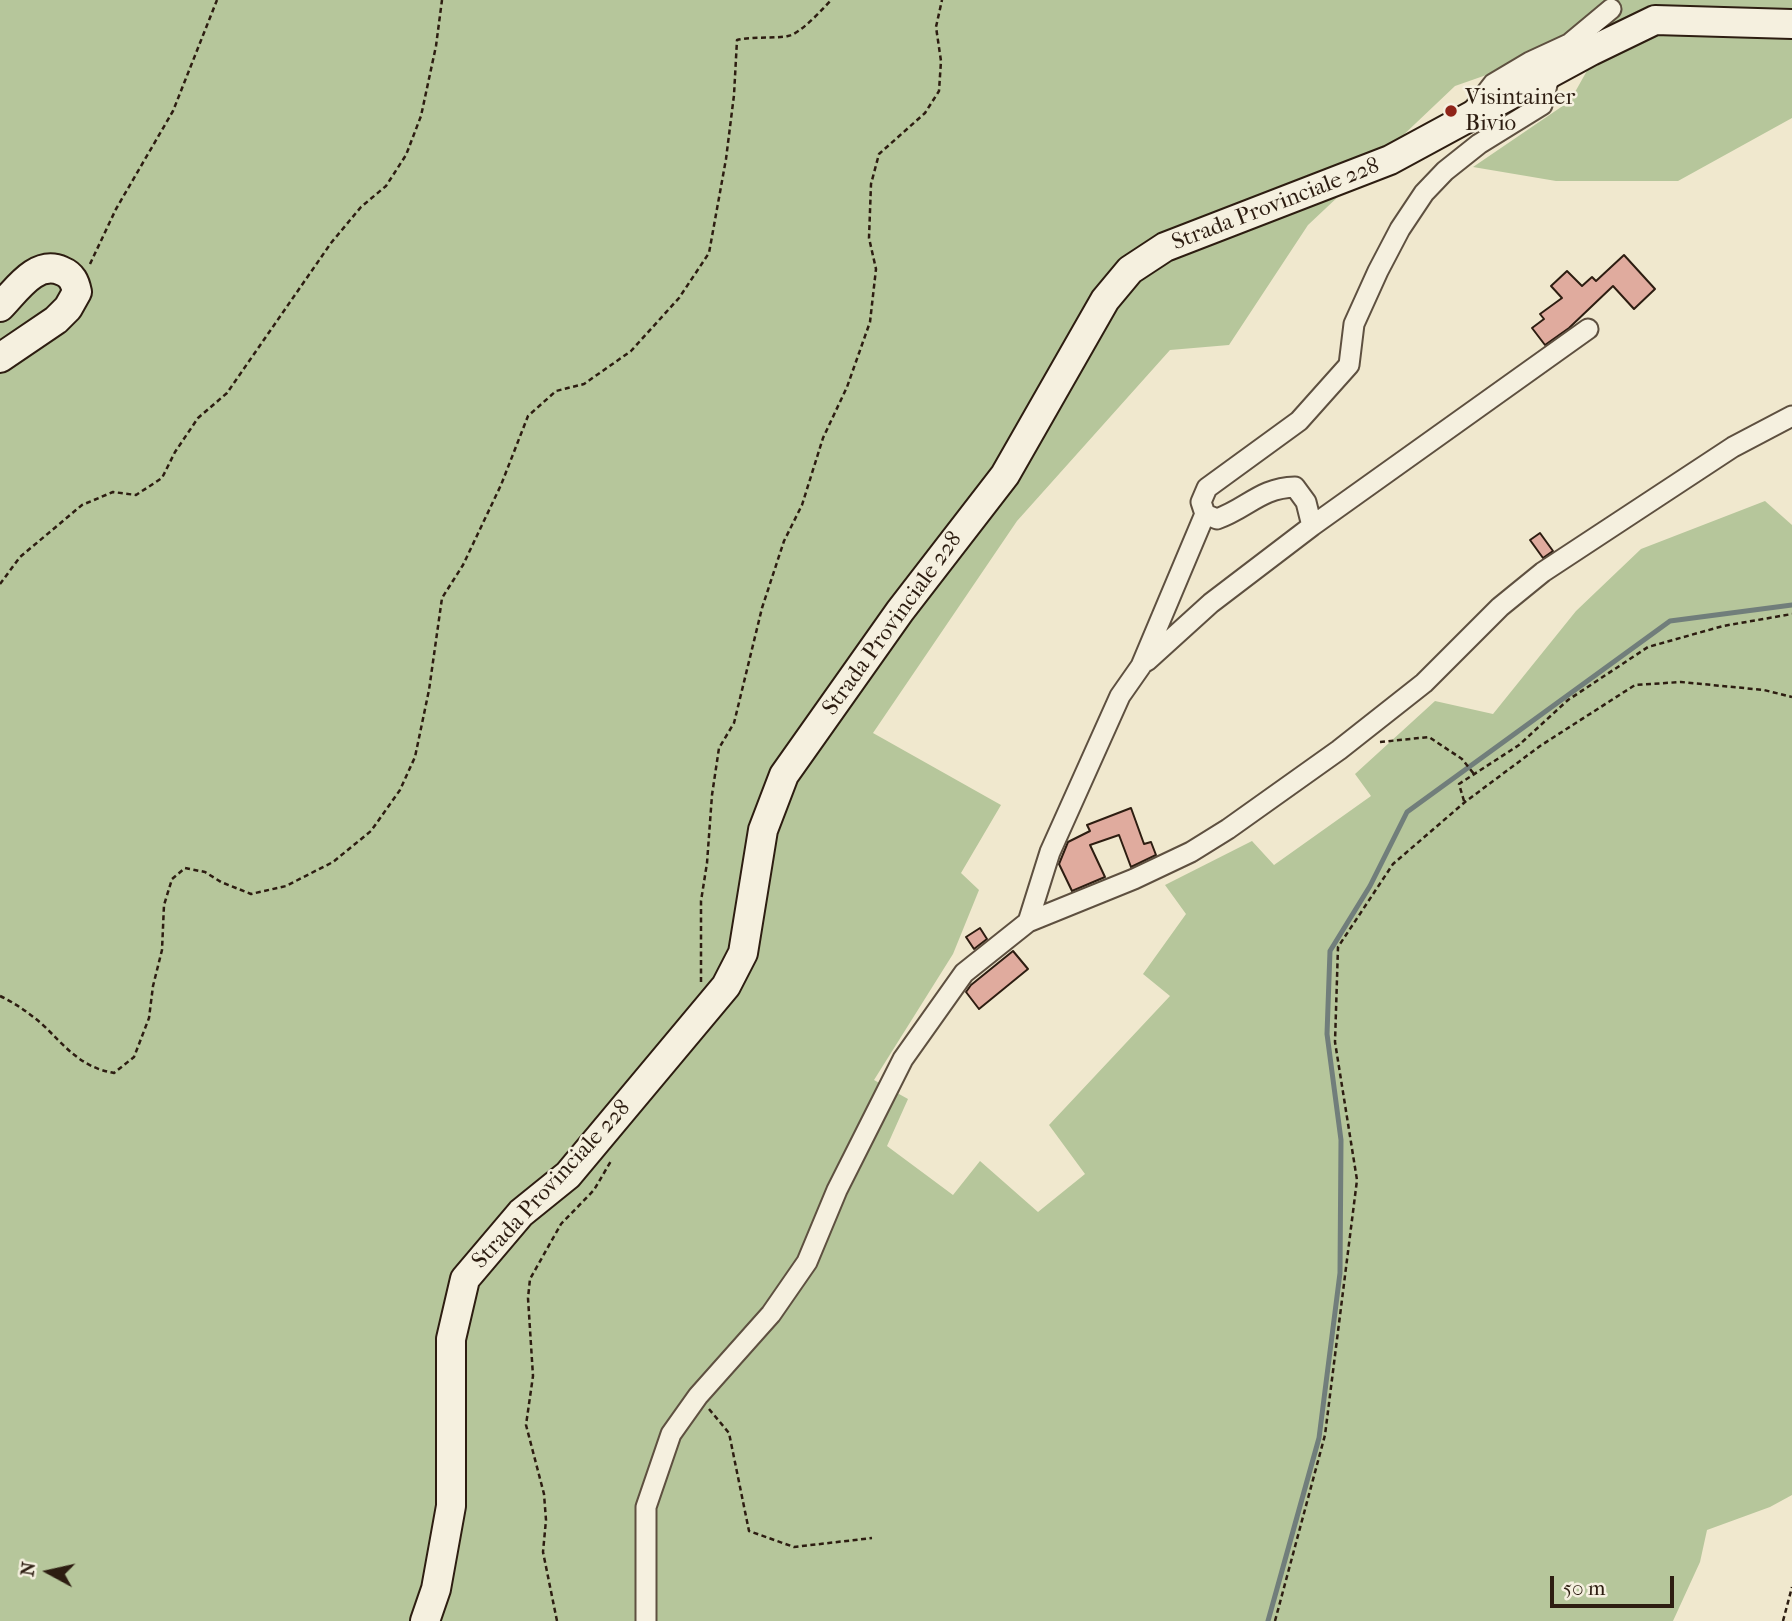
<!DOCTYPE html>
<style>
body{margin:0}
#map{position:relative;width:1792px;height:1621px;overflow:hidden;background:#f0e8ce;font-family:"IM FELL French Canon",serif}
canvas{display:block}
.north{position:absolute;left:14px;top:1537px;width:70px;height:70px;-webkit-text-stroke:5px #f5f0df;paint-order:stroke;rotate:278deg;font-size:19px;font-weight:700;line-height:28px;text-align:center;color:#2d1d11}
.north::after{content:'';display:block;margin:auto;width:24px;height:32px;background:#2d1d11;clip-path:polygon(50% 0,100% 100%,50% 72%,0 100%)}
.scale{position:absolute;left:1550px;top:1576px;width:124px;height:32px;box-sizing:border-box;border:4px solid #2d1d11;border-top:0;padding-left:9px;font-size:21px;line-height:24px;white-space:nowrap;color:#2d1d11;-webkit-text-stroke:5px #f5f0df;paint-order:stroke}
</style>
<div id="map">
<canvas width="1792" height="1621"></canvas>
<div class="north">N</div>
<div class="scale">50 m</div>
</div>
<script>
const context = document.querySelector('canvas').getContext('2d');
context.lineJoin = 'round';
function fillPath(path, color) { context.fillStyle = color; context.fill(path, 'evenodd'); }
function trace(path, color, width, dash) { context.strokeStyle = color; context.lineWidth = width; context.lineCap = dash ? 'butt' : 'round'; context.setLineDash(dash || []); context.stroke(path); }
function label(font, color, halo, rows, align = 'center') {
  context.font = font + ' "IM FELL French Canon",serif'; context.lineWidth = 5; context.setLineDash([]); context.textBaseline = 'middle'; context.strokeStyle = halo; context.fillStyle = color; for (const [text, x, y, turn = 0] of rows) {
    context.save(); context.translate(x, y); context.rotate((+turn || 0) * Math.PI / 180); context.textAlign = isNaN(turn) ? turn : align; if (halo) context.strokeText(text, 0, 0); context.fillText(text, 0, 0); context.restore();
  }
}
fillPath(new Path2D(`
 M0 0H1792V14L1609 32 1455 86 1377 160 1163 243 1000 472 779 773 722 983 461 1277 446 1505 419 1621H0Z
 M1657 29 1792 33V118L1678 181H1556L1473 167 1570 101 1593 60Z
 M1358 178 1308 225 1229 345 1170 350 1017 521 873 733 1001 805 961 873 979 890 953 954 874 1080 908 1099 887 1146 953 1195 980 1161 1038 1212 1085 1174 1049 1125 1170 996 1143 974 1186 914 1165 885 1252 841 1274 865 1371 796 1355 774 1435 701 1493 714 1576 611 1641 549 1765 501 1792 525V1495L1770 1507 1707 1530 1700 1562 1673 1621H430L454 1435 469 1282 730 989 788 778 1133 274Z`), '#b6c69b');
trace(new Path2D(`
 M1268 1621 1319 1438 1340 1273 1341 1140 1327 1034 1330 951 1370 886 1407 812 1670 621 1792 605`), '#717e7b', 5);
const building = new Path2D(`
 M1624 255 1655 289 1634 309 1613 286 1569 328 1545 345 1532 328 1544 319 1540 314 1562 298 1551 286 1567 271 1582 286 1592 277 1596 281Z
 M1540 533 1553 551 1543 558 1530 540Z
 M1131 808 1144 844 1151 842 1156 855 1131 867 1119 835 1090 845 1105 877 1072 891 1059 864 1068 842 1090 831 1087 825Z
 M980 928 987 939 974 949 966 937Z
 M1013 951 1028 969 979 1009 966 992 971 985Z`);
fillPath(building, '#e0ab9e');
trace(building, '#2d1d11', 2);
const street = new Path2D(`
 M1472 111 1493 84 1530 62 1569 44 1611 9
 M1312 526 1588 329
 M1147 661 1211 603 1312 526 1306 502 1295 487C1260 488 1248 508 1217 519L1205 514
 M1028 922 1050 852 1120 696 1141 666 1205 514 1201 502 1207 488 1299 421 1349 365 1354 324 1378 271 1400 229 1424 193 1445 171 1479 144 1542 105 1550 73
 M646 1621V1507L671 1434 698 1396 771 1314 807 1262 837 1190 903 1059 964 973 1028 922 1134 879 1191 852 1228 829 1339 750 1424 683 1500 607 1543 572 1733 447 1792 416`);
const secondary = new Path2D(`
 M0 307C16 291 36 259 62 271 72 275 75 282 77 292L68 308 56 320 0 358
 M425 1621 436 1589 451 1506V1339L465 1279 521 1213 568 1175 726 986 743 953 763 830 784 775 900 611 1005 475 1105 300 1130 270 1165 247 1390 160 1591 51 1655 20 1792 24`);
trace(street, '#5e5040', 23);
trace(secondary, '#2d1d11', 32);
trace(new Path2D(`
 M90 264 116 209 173 111 217 0
 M0 584 20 557 82 505 113 492 136 495 162 478 175 452 198 418 227 393 331 243 361 207 386 186 406 155 421 116 436 46 442 0
 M1380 742 1429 737 1462 759 1474 774
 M1464 801 1459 784 1519 745 1568 700 1648 647 1723 626 1792 614
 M701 982V901L707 863 712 795 719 748 734 723 762 608 784 541 802 505 823 438 847 387 870 322 876 269 869 238 871 184 879 154 925 113 939 91 941 61 936 27 942 0
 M0 996C15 1003 29 1013 42 1024 66 1047 80 1067 114 1073L134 1057 149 1018 153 986 162 950 164 905 172 879 185 868 205 872 221 882 251 894 286 886 333 862 371 831 400 790 415 757 429 690 442 598 463 565 501 485 528 416 556 391 584 384 631 351 679 298 709 253 726 159 734 95 737 40C754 36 771 39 788 36 800 34 822 10 831 0
 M709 1409 729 1433 749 1531 794 1547 872 1538
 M557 1621 543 1552 546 1520 544 1494 526 1425 533 1376 528 1298 530 1279 561 1224 594 1190 611 1161
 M1275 1621 1325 1435 1357 1180 1335 1042 1338 947 1393 864 1465 802 1540 746 1635 685 1681 682 1764 690 1792 697
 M1783 1621 1792 1587`), '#2d1d11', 2.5, [5, 3.5]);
trace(street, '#f5f0df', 19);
trace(secondary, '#f5f0df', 28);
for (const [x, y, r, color] of [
 [1451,111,7,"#8f2418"]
]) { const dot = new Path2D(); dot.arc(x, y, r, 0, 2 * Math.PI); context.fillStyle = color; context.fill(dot); trace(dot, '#f5f0df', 2.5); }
label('23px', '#2d1d11', '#f5f0df', [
 ["Visintainer",1465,98],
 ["Bivio",1465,124]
], 'left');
label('23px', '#2d1d11', '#f5f0df', [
 ["Strada Provinciale 228",1276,205,-21],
 ["Strada Provinciale 228",893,624,-54],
 ["Strada Provinciale 228",552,1185,-47]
]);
</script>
